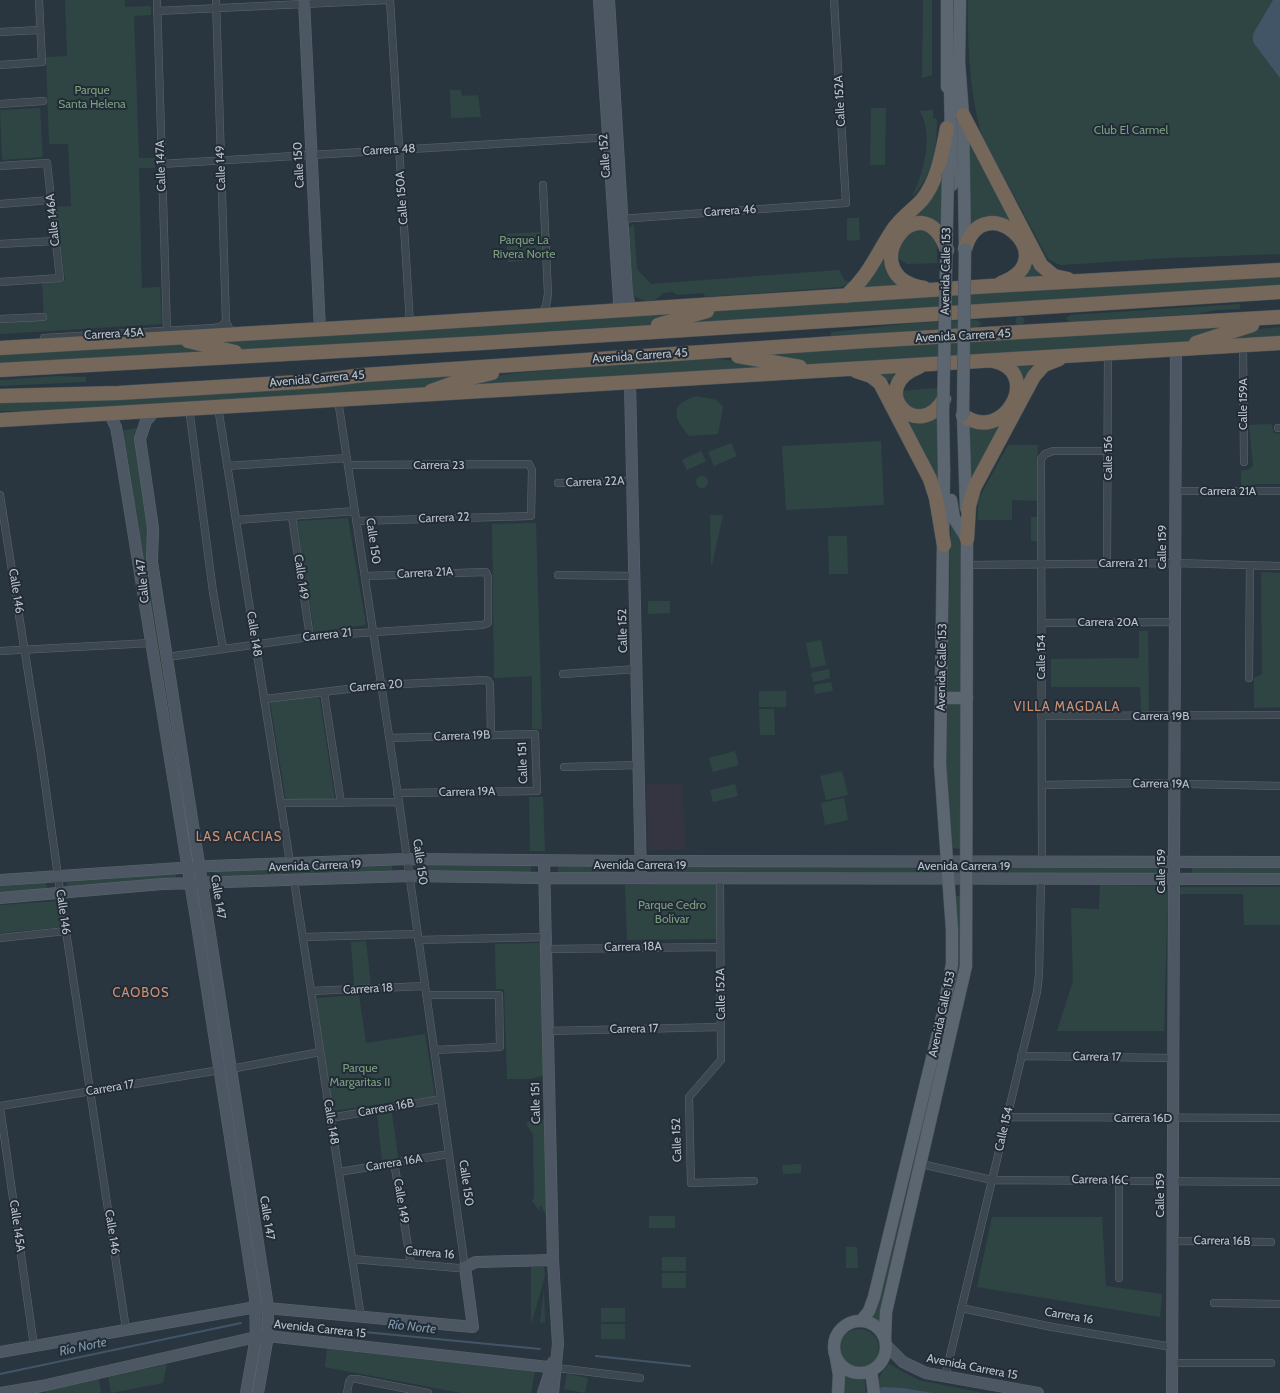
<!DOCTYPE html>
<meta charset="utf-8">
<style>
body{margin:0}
canvas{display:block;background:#293640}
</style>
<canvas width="1280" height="1393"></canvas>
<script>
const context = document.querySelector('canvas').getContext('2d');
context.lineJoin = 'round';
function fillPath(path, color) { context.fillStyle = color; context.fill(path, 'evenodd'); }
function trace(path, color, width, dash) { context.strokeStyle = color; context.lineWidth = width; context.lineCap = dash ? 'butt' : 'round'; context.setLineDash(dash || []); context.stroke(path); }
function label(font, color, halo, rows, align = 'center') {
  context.font = font + ' Cabin,sans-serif'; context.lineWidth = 4; context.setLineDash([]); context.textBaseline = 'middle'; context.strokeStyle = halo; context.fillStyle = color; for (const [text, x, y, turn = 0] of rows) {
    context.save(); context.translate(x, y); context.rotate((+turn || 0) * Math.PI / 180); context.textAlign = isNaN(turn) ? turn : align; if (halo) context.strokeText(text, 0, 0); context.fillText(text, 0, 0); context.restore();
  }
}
fillPath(new Path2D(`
 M682 783 686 850H648L646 785Z`), '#353542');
fillPath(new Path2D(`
 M65 0H125V7L151 6V15L134 16 139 158H155V168H139L142 288 160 287 162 324 0 334V322L44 320 42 281 65 280 56 207 71 206 68 144H49L46 57 67 56Z
 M923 0H932V75L922 78Z
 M968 0H1280V254L1169 258 1060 265 1048 259 981 134C970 91 967 45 968 0Z
 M450 90H461L462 96 478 95 481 117 451 118Z
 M40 108 43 157 2 160 0 110Z
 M871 108H886L885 165H870Z
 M933 110V118L937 119C937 148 933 175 912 197 924 171 934 137 920 111Z
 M967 134 1013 225 983 218 969 226Z
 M944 165V233L907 218Z
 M847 218H859L860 240 847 241Z
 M634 224 637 269 651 284 839 270 845 281 853 282 841 287 705 297 704 293 677 295 673 292 663 293C652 305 647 302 633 296L629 228Z
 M908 230 929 231 937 242V263L907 264 895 256Z
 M540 232 542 259 508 262 506 234Z
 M889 240 907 288 868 291 864 283Z
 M1028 252 1051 278 1015 280Z
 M1280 273V289L677 326V323L728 306Z
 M1240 304V309L1215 310 1197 314 1070 322 1066 318 1070 315Z
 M698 309 657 324 270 350 241 349 193 339Z
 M1015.5 321a4.5 4.5 0 1 1 9 0a4.5 4.5 0 1 1-9 0Z
 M977 320 982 324 977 327 831 336V332L914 323Z
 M1226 327 1199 339 1175 345 819 366 761 356 880 346Z
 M1280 327V340L1203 344 1250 330Z
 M170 340 221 351 0 366V355Z
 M695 358 720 359 794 368 436 391 483 378 516 373Z
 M1043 361 1021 394 1008 363Z
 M903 370 896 380H889L883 383 874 374Z
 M463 374 419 391 47 411H0V403L84 400Z
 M59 376 86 377V382L0 386V380Z
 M894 384 900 413 938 414 942 500 886 389Z
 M937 388V398L931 409 910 411 900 391Z
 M697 396 717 400 723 407 718 434 689 436C672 416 670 404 697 396Z
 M1005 417 969 487 968 424Z
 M1271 424 1274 433 1280 434V484H1254L1253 489H1241V471L1250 469 1253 465 1249 425Z
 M138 428 136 435 183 784 178 785 120 431Z
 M881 441 884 505 786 510 782 446Z
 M731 443 737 456 714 466 708 452Z
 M1008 445H1038L1037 501 1012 500V520H978V500Z
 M701 451 706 461 687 470 682 460Z
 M696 482a6 6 0 1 1 12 0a6 6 0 1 1-12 0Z
 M710 515H723L712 565H711Z
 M1031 517H1037V541H1031Z
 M348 518 366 625 314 632 297 521Z
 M536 523 542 729H532V676L494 678 492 524Z
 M951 523 963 536V688L960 693H948L947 686Z
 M828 536H847L848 574H829Z
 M1261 572 1280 573V707L1254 708V678L1262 674Z
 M648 601H670V613L648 614Z
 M1139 631H1148L1149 711H1141L1140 687H1051V659L1139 658Z
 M821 640 826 665 811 668 806 643Z
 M829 669 830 678 813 682 811 673Z
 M831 682 833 691 815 694 814 685Z
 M759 691H786V707H759Z
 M319 695 335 800 286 801 270 701Z
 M948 703H963V849L950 848 944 775Z
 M759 709H774L775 735H760Z
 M735 751 739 765 713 772 709 758Z
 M842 771 848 795 826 800 820 776Z
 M735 784 738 796 713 802 710 790Z
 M529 797H543L545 851H530Z
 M844 798 848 820 825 825 821 803Z
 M392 862V872L214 879V871Z
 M424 862 531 863V874L424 873Z
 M580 865H625L626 873 558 875V867Z
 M655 865H940L941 872 908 875 655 876Z
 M979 866H1159V876L980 875Z
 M1192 866H1280V875H1192Z
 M175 871 176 879 68 888 66 878Z
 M46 881 47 890 0 894V884Z
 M717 883 718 939 627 940 625 885Z
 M1100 885 1168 886 1164 1031H1057L1073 981 1071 908 1099 909Z
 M1181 887H1280V925H1244L1243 894H1179Z
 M955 896H962V963L879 1327 870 1320 949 1005Z
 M58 901 62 927 0 933V905Z
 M366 941 371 985 354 986 351 942Z
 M542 943 545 1075 531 1079H507L504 989H496L495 944Z
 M359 995 366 1043 425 1034 435 1096 333 1111 316 998Z
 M392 1113 398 1158 382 1160 377 1115Z
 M536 1115 535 1120H542L546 1116 549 1221 541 1206 539 1207 541 1213 532 1201 534 1197 533 1134 526 1124Z
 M801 1164V1173L783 1174 782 1165Z
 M649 1216H675V1228H649Z
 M992 1217H1102L1106 1286 1162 1294 1160 1317 977 1287Z
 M846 1247H857L858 1268H846Z
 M662 1257H686V1271H662Z
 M531 1267H544L545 1276 531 1325Z
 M662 1273H686V1288H662Z
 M544 1290 545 1322 540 1323V1322Z
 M601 1308H625V1322H601Z
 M601 1324H625V1339H601Z
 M839 1349a20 20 0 1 1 40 0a20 20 0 1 1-40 0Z
 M327 1349 535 1371 531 1393H461L325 1367Z
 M167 1364 163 1383 111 1393 108 1377Z
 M889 1364 918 1380 984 1393H878C876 1379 880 1374 889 1364Z
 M842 1370 853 1375 864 1376 866 1393H840Z
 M567 1374 588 1378 585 1393 564 1389Z
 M99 1379 101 1393H46V1390Z`), '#2e4543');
fillPath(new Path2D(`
 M1273 0H1280V78L1253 42V34Z
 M883 1387 903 1388 932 1393H865Z`), '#415567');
trace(new Path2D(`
 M282 1324 540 1349
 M596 1356 690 1366
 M0 1374 241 1323`), '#415567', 2);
const street = new Path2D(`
 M157 0 167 331
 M216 0 226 322 229 328 235 333
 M390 0 410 324
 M157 11 388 0
 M0 32 40 30
 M0 65 42 62 39 0
 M0 104 43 101
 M161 164 612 137
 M0 166 47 163 60 278 0 282
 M0 204 50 200
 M620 219 846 203 834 0
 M0 244 54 241
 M541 315 546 306 548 294 543 185
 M0 319 43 317
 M44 338 213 328 220 327 226 322
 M1243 345 1244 462
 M338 400 399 802 465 1267 458 1268 352 1259
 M218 407 290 862
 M189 408 213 592 223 648
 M1278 428H1280
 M348 465 529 464 532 470 531 516 356 521
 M227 466 347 458
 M558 483 632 481
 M1176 491H1280
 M0 495 41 754 61 898 126 1329
 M292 517 310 637
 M236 520 355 511
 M1107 563 1108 353
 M967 565 1175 563 1280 566
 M558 575 634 576
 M1041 623 1175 622
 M0 651 151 643
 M167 657 316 636 482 625 488 623V577L486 572 365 576
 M563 674 637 669
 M1249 678 1250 565
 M324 692 341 803
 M265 699 381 685 484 680 488 681 490 684 491 735
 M1041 716 1280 715
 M389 738 535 734 537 791 397 793
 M564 767 639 765
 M1042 785 1143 783 1280 786
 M281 803 399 802
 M1042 862 1041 459 1045 454 1053 451H1108
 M720 878 721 1060 689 1097 691 1183 754 1181
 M294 880 361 1317
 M303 937 418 934
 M0 938 66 931
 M418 940 546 937
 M546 949 720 947
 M311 991 425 986
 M426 995H499L500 1047 434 1050
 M548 1031 721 1027
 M1021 1056 1173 1058
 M231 1069 320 1052
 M0 1106 220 1070
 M0 1107 34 1346
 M1007 1117 1280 1118
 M330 1118 441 1099
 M394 1162 411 1264
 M921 1164 992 1180 1280 1182
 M339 1172 449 1154
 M1119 1181V1278
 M1173 1241 1271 1242
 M1214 1303 1280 1304
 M961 1308 1052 1327 1172 1347
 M1172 1363H1271
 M557 1368 640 1378
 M945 1377 1037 992 1039 975 1041 879
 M347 1393 349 1382 351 1379H357L428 1393`);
const secondary = new Path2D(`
 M304 0 320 329
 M599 0 619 300 618 311
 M609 0 627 294 629 303 633 310
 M630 383 641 878
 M156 410 146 421 140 439 153 528 152 562 268 1307V1336L258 1393
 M109 413 116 427 120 450 197 925 255 1298 256 1337 246 1393
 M544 861 553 1260 558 1344 553 1393
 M0 880 210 866 407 859 634 861 1280 862
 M0 898 162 884 409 876 544 878 1280 879
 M886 1345 903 1362 926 1373 1038 1393
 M0 1352 256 1307 473 1327 465 1267 476 1262 553 1260
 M1 1393 42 1386 256 1337 268 1336 557 1368
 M543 1393 553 1362
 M1172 1393 1176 349`);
const primary = new Path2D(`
 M947 0V87
 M960 0 959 62 963 115 965 249
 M952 185 950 87 957 67
 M963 415 966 508
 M951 500 954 518 967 539
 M941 698H967
 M861 1321 869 1311 874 1297 943 1013 952 964V930L940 764 944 471
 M834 1347a26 26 0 1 1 52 0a26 26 0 1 1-52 0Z
 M885 1340 886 1312 966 966 967 531
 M836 1358 839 1375 838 1393
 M871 1371 874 1393`);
const highway = new Path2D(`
 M963 115 1041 265 1054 276 1068 279
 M965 249C983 184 1067 259 1001 283
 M924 288C850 276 920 176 947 250
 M846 296C870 274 875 257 892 231 900 218 912 211 922 200 938 180 942 153 947 128
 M658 325 707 311
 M188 341 235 352
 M1196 343 1252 325
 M0 348 410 324 991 286 1280 270
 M738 356 800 367
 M919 367C866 387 917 445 944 399
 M0 370 481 343 1280 292
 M856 371 871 376 880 383 930 479 936 498 944 545
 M431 391 462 380 492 373
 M0 396 119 393 316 381 364 375 866 341 1280 317
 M963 415C1004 446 1044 371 993 361
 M0 420 1280 343
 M967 539 969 506 974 488 1034 376 1044 365 1059 359`);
trace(street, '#5b656d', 8);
trace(secondary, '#5b656d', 12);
trace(primary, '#4a535c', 13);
trace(highway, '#48525b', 15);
trace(street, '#3d4750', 7);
trace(secondary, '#4c5763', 11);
trace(primary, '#5c6670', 12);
trace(highway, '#75685b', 14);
const primaryBridge = new Path2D(`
 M963 415 965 249
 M944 471 943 414 948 174`);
trace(primaryBridge, '#4a535c', 13, []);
trace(primaryBridge, '#5c6670', 12);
label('12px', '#7b9e7f', '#222c36', [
 ["Parque",92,90],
 ["Santa Helena",92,104],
 ["Club El Carmel",1131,130],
 ["Parque La",524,240],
 ["Rivera Norte",524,254],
 ["Parque Cedro",672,905],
 ["Bolívar",672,919],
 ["Parque",360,1068],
 ["Margaritas II",360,1082]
]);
label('12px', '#bac2ca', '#222c36', [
 ["Calle 152A",840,101,-93],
 ["Carrera 48",389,150,-3],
 ["Calle 152",605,156,-94],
 ["Calle 150",299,165,-93],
 ["Calle 147A",161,166,-92],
 ["Calle 149",221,168,-92],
 ["Calle 150A",402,198,-94],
 ["Carrera 46",730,211,-4],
 ["Calle 146A",53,220,-96],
 ["Avenida Calle 153",946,271,-89],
 ["Carrera 45A",114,334,-3],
 ["Avenida Carrera 45",963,336,-3],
 ["Avenida Carrera 45",640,356,-4],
 ["Avenida Carrera 45",317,379,-5],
 ["Calle 159A",1243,404,-90],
 ["Calle 156",1108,458,-90],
 ["Carrera 23",439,465],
 ["Carrera 22A",595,482,-2],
 ["Carrera 21A",1228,491],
 ["Carrera 22",444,518,-2],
 ["Calle 150",373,541,82],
 ["Calle 159",1162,547,-90],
 ["Carrera 21",1123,563],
 ["Carrera 21A",425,573,-3],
 ["Calle 149",301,577,82],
 ["Calle 147",143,581,-96],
 ["Calle 146",16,591,81],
 ["Carrera 20A",1108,622],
 ["Calle 152",623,631,-91],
 ["Calle 148",254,634,81],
 ["Carrera 21",327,635,-6],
 ["Calle 154",1041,657,-90],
 ["Avenida Calle 153",942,667,-89],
 ["Carrera 20",376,686,-5],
 ["Carrera 19B",1161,716],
 ["Carrera 19B",462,736,-2],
 ["Calle 151",523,763,-92],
 ["Carrera 19A",1161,784,1],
 ["Carrera 19A",467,792,-1],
 ["Calle 150",420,862,82],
 ["Avenida Carrera 19",640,865],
 ["Avenida Carrera 19",315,866,-2],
 ["Avenida Carrera 19",964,866],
 ["Calle 159",1161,871,-90],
 ["Calle 147",218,897,81],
 ["Calle 146",63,912,82],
 ["Carrera 18A",633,947,-1],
 ["Carrera 18",368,989,-3],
 ["Calle 152A",721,994,-91],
 ["Avenida Calle 153",942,1014,-78],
 ["Carrera 17",634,1029,-1],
 ["Carrera 17",1097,1057,1],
 ["Carrera 17",110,1088,-9],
 ["Calle 151",536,1103,-91],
 ["Carrera 16B",386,1108,-10],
 ["Carrera 16D",1143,1118],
 ["Calle 148",331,1122,81],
 ["Calle 154",1004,1129,-77],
 ["Calle 152",677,1140,-92],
 ["Carrera 16A",394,1163,-9],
 ["Carrera 16C",1100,1180,1],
 ["Calle 150",466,1183,82],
 ["Calle 159",1160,1195,-90],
 ["Calle 149",401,1201,81],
 ["Calle 147",267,1218,81],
 ["Calle 145A",17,1226,82],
 ["Calle 146",112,1232,81],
 ["Carrera 16B",1222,1241,1],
 ["Carrera 16",430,1253,5],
 ["Carrera 16",1069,1316,10],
 ["Avenida Carrera 15",320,1329,6],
 ["Avenida Carrera 15",972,1367,11]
]);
context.letterSpacing = '1px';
label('13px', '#cc9173', '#222c36', [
 ["VILLA MAGDALA",1067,707],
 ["LAS ACACIAS",239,837],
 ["CAOBOS",141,993]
]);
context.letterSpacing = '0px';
label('italic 13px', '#7e96aa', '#222c36', [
 ["Río Norte",412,1327,6],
 ["Río Norte",83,1347,-12]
]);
</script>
